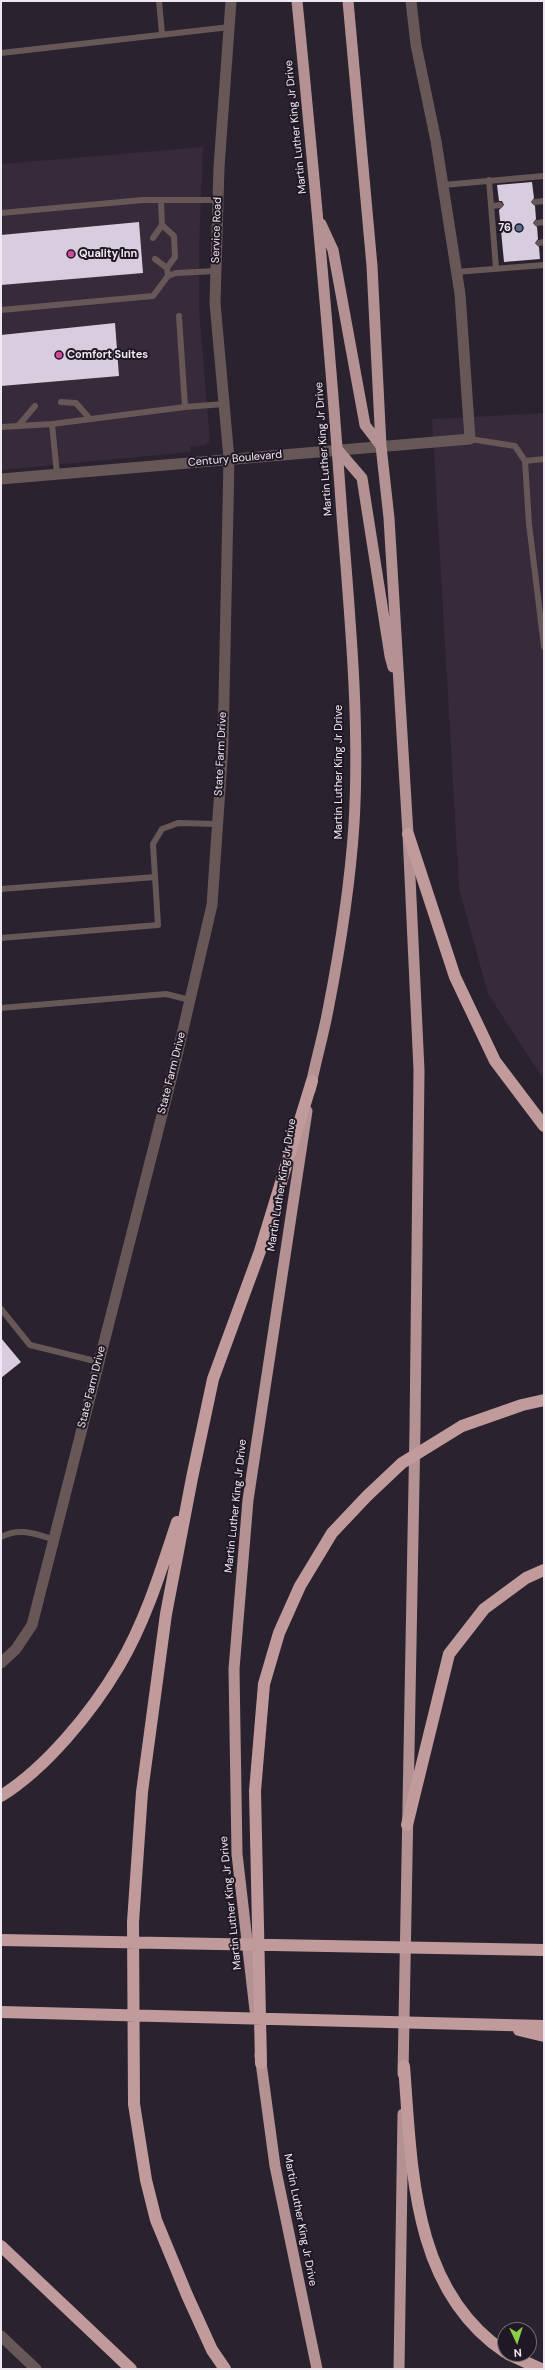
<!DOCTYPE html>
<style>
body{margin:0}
#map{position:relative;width:545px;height:2370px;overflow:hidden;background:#2a222e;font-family:"DM Sans",sans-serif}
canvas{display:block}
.frame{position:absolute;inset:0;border:2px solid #eee8f0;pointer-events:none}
.north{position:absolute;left:497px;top:2322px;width:40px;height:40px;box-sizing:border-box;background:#201824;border:1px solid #726b76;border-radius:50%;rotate:176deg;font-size:11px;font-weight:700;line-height:16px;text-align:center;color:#eee8f0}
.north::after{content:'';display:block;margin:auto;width:14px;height:18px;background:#8cce45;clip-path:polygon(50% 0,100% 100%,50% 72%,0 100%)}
</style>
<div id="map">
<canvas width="545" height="2370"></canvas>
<div class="frame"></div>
<div class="north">N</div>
</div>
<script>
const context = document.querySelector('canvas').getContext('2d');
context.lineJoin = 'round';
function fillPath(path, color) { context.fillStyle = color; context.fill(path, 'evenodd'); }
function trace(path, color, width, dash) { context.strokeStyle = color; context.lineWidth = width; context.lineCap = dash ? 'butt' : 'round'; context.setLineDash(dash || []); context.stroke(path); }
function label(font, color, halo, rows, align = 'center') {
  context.font = font + ' "DM Sans",sans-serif'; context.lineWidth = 4; context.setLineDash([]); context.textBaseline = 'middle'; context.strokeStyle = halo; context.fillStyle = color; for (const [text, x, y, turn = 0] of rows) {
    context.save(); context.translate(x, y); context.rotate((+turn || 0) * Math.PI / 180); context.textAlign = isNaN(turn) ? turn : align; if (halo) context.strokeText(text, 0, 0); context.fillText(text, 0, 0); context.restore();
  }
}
fillPath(new Path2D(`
 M203 147 199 248V309L210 440 206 445 190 447V452L1 470V164Z
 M544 413V1080L488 994 459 888 432 419Z`), '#362a3b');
fillPath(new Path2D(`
 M532 182 534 198 531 202 535 206 536 219 533 223 537 227 538 239 535 243 539 247 540 259 504 262 499 210 504 205 502 201H499L497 185Z
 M139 222 143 273 1 285V235Z
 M115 323 119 376 1 386V335Z
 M1 1338 21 1362 1 1378Z`), '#d8cdde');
trace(new Path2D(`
 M159 1 162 34
 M1 53 230 27
 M489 180 496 268
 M443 185 544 176
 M535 202 544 201
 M492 206 500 205
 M1 213 143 200H218
 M537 223 544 222
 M162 225 174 236 175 257 167 268
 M153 238 162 225 161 201
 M539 243 544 242
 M456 272 544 265
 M168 276 176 273 216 271
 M1 310 153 296 168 276 167 268 155 259
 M179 316 185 407 224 404
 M61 402 76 403 90 419
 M52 424 185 407
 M18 426 35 406
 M1 427 52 424 57 474
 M470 439 515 446 525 461 529 524 544 647
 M525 461 544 459
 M1 889 155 877
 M1 938 158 925 153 844 162 829 178 823 217 824
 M1 1008 166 994 190 1000
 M1 1309 30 1345 99 1362
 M1 1537C19 1527 35 1534 53 1539`), '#675757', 6);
trace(new Path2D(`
 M1 479 470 439 460 294 436 141 416 45 411 1
 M1 1663 16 1649 32 1625 176 1060 212 905 223 745 229 459 215 303 219 167 231 1`), '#675757', 11);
trace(new Path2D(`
 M1 2336 36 2369`), '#675757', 11);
trace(new Path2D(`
 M297 1C314 173 330 344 342 516 350 618 360 722 354 824 350 886 340 949 328 1010 323 1037 315 1063 310 1090
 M348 1 372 266 381 446 389 518 408 834 419 1070 415 1429 403 2074
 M321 224 333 250 365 425 381 446
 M338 450 362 478 390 656 393 667
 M255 2010 237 1854 234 1669 248 1500 307 1111
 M260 2055 275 2166 317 2369
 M399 2369 403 2114`), '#b49192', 11);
trace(new Path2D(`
 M408 834 455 977 495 1061 544 1126
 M1 1796C46 1768 92 1712 119 1666 145 1622 161 1571 177 1522
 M407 1825 449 1654 484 1609 526 1578 544 1570
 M1 1940 544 1950
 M1 2012 544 2026
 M519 2030 544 2036
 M261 2063 255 1791 264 1684 279 1633 300 1586 332 1533 367 1496 402 1463 462 1426 522 1405 544 1400
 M404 2066C412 2167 411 2289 505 2352
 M1 2246 131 2369
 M508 2354 541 2369
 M225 2369 212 2350 187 2295 156 2220 146 2180 134 2104 133 1922 142 1792 166 1614 192 1478 213 1379 260 1251 312 1081`), '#c19b9b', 12);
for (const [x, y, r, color] of [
 [519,228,4,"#5c6f8a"],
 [71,254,4,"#d1479c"],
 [59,355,4,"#d1479c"]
]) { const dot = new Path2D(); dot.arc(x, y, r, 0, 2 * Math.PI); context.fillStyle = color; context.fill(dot); trace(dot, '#201824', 1.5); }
label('11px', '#eee8f0', '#201824', [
 ["Martin Luther King Jr Drive",296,127,-96],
 ["Service Road",217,230,-88],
 ["Martin Luther King Jr Drive",324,449,-94],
 ["Century Boulevard",235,459,-5],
 ["State Farm Drive",221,754,-87],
 ["Martin Luther King Jr Drive",339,772,-90],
 ["State Farm Drive",172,1073,-76],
 ["Martin Luther King Jr Drive",282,1185,-81],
 ["State Farm Drive",92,1387,-76],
 ["Martin Luther King Jr Drive",236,1506,-84],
 ["Martin Luther King Jr Drive",231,1903,-96],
 ["Martin Luther King Jr Drive",300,2220,79]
]);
label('bold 11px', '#eee8f0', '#201824', [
 ["76",511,228,"right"],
 ["Quality Inn",79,254],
 ["Comfort Suites",67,355]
], 'left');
</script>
